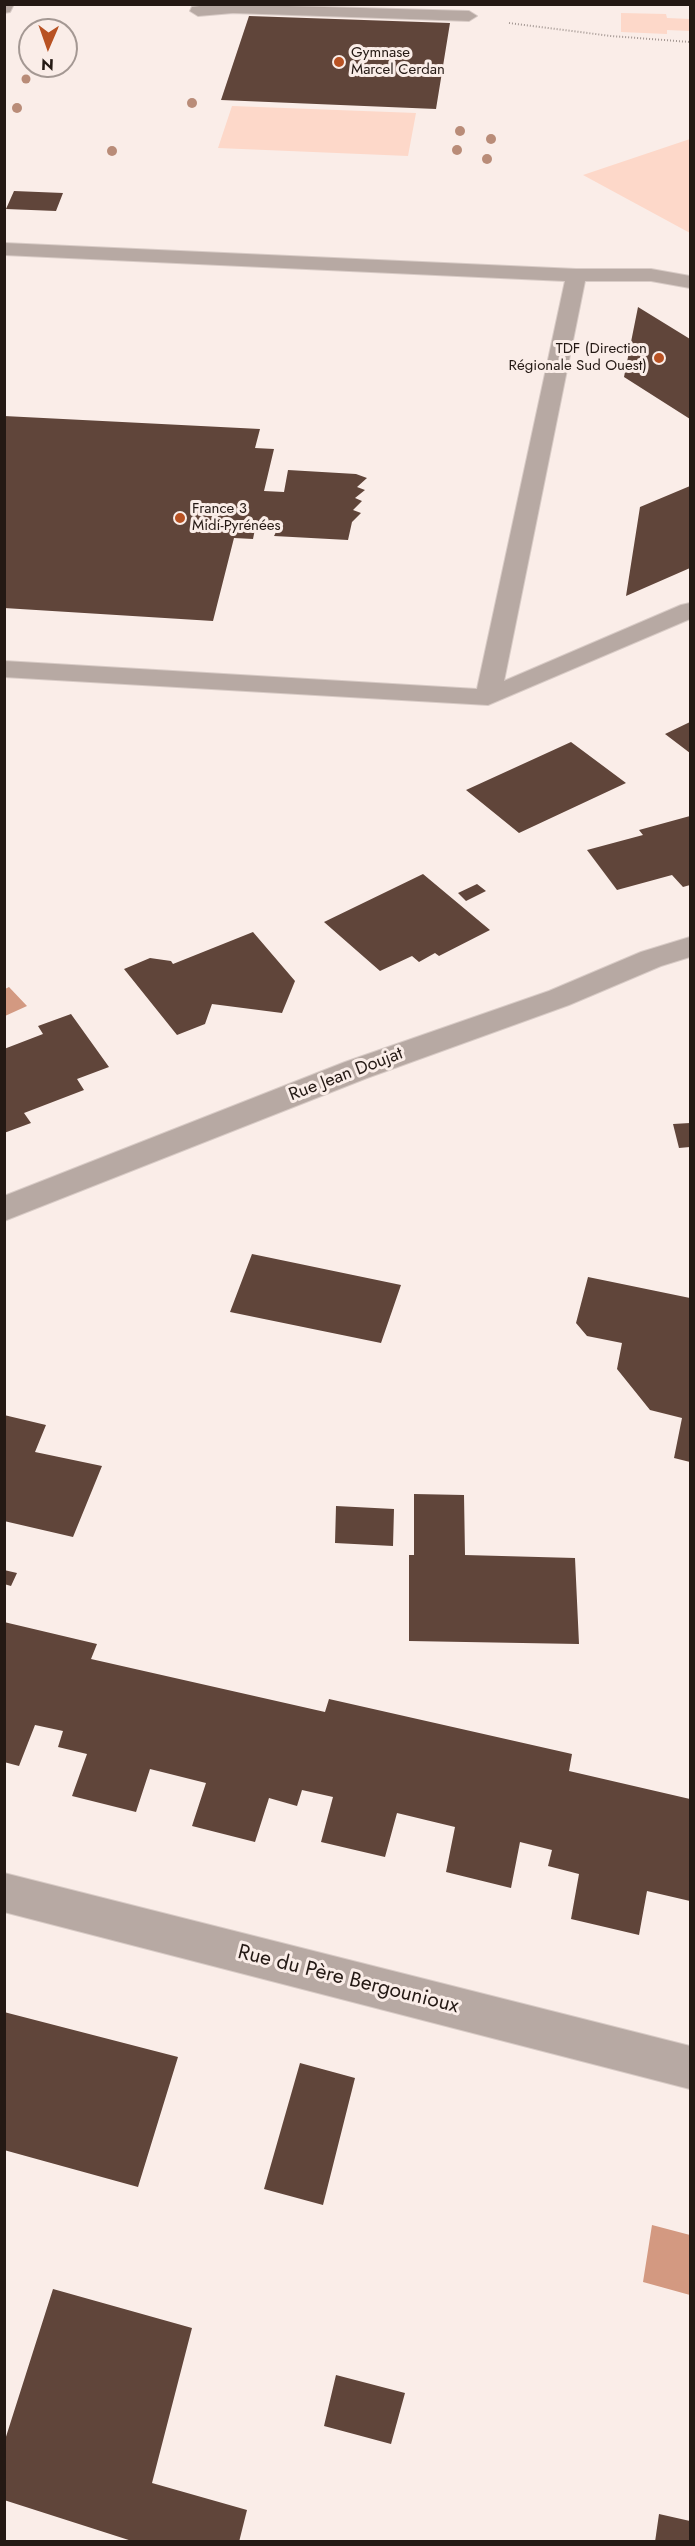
<!DOCTYPE html>
<meta charset="utf-8">
<style>
body{margin:0}
#map{position:relative;width:695px;height:2546px;overflow:hidden;background:#faede8;font-family:Jost,sans-serif}
canvas{display:block}
.frame{position:absolute;inset:0;border:6px solid #241914;pointer-events:none}
.north{position:absolute;left:18px;top:18px;width:60px;height:60px;box-sizing:border-box;background:#faede8;border:2px solid #a49893;border-radius:50%;rotate:182deg;font-size:16px;font-weight:700;line-height:24px;text-align:center;color:#241914}
.north::after{content:'';display:block;margin:auto;width:21px;height:27px;background:#b85223;clip-path:polygon(50% 0,100% 100%,50% 72%,0 100%)}
</style>
<div id="map">
<canvas width="695" height="2546"></canvas>
<div class="frame"></div>
<div class="north">N</div>
</div>
<script>
const context = document.querySelector('canvas').getContext('2d');
context.lineJoin = 'round';
function fillPath(path, color) { context.fillStyle = color; context.fill(path, 'evenodd'); }
function trace(path, color, width, dash) { context.strokeStyle = color; context.lineWidth = width; context.lineCap = dash ? 'butt' : 'round'; context.setLineDash(dash || []); context.stroke(path); }
function label(font, color, halo, rows, align = 'center') {
  context.font = font + ' Jost,sans-serif'; context.lineWidth = 6; context.setLineDash([]); context.textBaseline = 'middle'; context.strokeStyle = halo; context.fillStyle = color; for (const [text, x, y, turn = 0] of rows) {
    context.save(); context.translate(x, y); context.rotate((+turn || 0) * Math.PI / 180); context.textAlign = isNaN(turn) ? turn : align; if (halo) context.strokeText(text, 0, 0); context.fillText(text, 0, 0); context.restore();
  }
}
fillPath(new Path2D(`
 M621 13 666 14 667 18 690 19V31L667 30V34L621 32Z
 M232 106 416 113 408 156 218 148Z
 M690 139V233L583 175Z`), '#fdd8c9');
fillPath(new Path2D(`
 M9 987 27 1006 5 1016V989Z
 M652 2225 690 2235V2295L643 2282Z`), '#d39981');
fillPath(new Path2D(`
 M249 16 450 23 436 109 221 100Z
 M14 191 63 193 56 211 6 209Z
 M638 307 690 339V419L624 377Z
 M4 416 260 429 255 448 274 449 264 491 284 492 288 470 356 474 367 478 357 487 365 490 355 498 362 501 353 510 361 513 352 522 348 540 274 536 277 530 255 529 253 539 234 538 213 621 4 608Z
 M690 486V568L626 596 640 507Z
 M690 722V753L665 734Z
 M571 742 626 783 519 833 466 790Z
 M690 816V885L683 887 672 875 617 890 587 850 643 835 639 830Z
 M423 874 490 930 439 956 435 953 419 962 412 956 380 971 324 922Z
 M477 884 486 891 466 901 458 893Z
 M253 932 295 981 282 1013 212 1004 205 1024 177 1035 124 969 150 958 171 961 173 964Z
 M71 1014 109 1067 77 1079 84 1090 24 1113 31 1123 4 1133V1049L43 1034 38 1026Z
 M690 1123V1147L679 1148 673 1124Z
 M252 1254 401 1285 381 1343 230 1312Z
 M588 1277 690 1298V1462L674 1458 682 1418 650 1410 617 1369 622 1343 587 1336 576 1323Z
 M4 1415 46 1425 35 1452 102 1466 73 1537 4 1521Z
 M414 1494 464 1495 465 1555 575 1558 579 1644 409 1641V1555H414Z
 M336 1506 394 1509 393 1546 335 1543Z
 M4 1570 17 1573 11 1586 4 1584Z
 M4 1622 97 1644 91 1659 325 1712 329 1699 572 1754 569 1771 690 1799V1901L647 1891 639 1935 571 1919 579 1874 548 1866 552 1850 520 1842 511 1888 446 1872 455 1827 397 1813 385 1857 321 1842 333 1797 302 1790 297 1806 269 1798 255 1842 192 1826 206 1783 150 1769 136 1812 72 1796 87 1754 58 1747 63 1731 35 1725 19 1766 4 1762Z
 M4 2012 178 2057 138 2187 4 2150Z
 M300 2063 355 2078 323 2205 264 2189Z
 M53 2289 192 2328 152 2483 247 2510 239 2542H135L4 2500V2443Z
 M336 2375 405 2393 391 2444 324 2426Z
 M659 2514 690 2521V2542H655Z`), '#60453a');
const minor = new Path2D(`
 M4 4H14L10 12 4 13Z
 M215 4 469 11 477 16 469 21 233 13 198 16 190 11 192 7Z
 M4 243 576 269H651L690 276V288L651 281H585L504 681 681 605 690 603V619L488 705 4 677V661L477 689 565 281 4 255Z
 M690 937V957L661 966 569 1005 367 1078 4 1221V1196L345 1062 549 991 641 952Z
 M4 1873 690 2046V2089L4 1912Z`);
trace(minor, '#d8cbc6', 2);
trace(new Path2D(`
 M509 23 611 36 690 42`), '#a39792', 2, [1, 2]);
fillPath(minor, '#b7a9a3');
context.fillStyle = '#b98c78';
for (const [x, y, r] of [
 [26,79,4.5],
 [192,103,5],
 [17,108,5],
 [460,131,5],
 [491,139,5],
 [457,150,5],
 [112,151,5],
 [487,159,5]
]) { context.beginPath(); context.arc(x, y, r, 0, 2 * Math.PI); context.fill(); }
for (const [x, y, r, color] of [
 [339,62,6,"#b85223"],
 [659,358,6,"#b85223"],
 [180,518,6,"#b85223"]
]) { const dot = new Path2D(); dot.arc(x, y, r, 0, 2 * Math.PI); context.fillStyle = color; context.fill(dot); trace(dot, '#faede8', 2); }
label('15px', '#241914', '#faede8', [
 ["Gymnase",351,53],
 ["Marcel Cerdan",351,70],
 ["TDF (Direction",647,349,"right"],
 ["Régionale Sud Ouest)",647,366,"right"],
 ["France 3",192,509],
 ["Midi-Pyrénées",192,526]
], 'left');
label('18px', '#241914', '#faede8', [
 ["Rue Jean Doujat",346,1075,-21]
]);
label('21px', '#241914', '#faede8', [
 ["Rue du Père Bergounioux",348,1980,14]
]);
</script>
